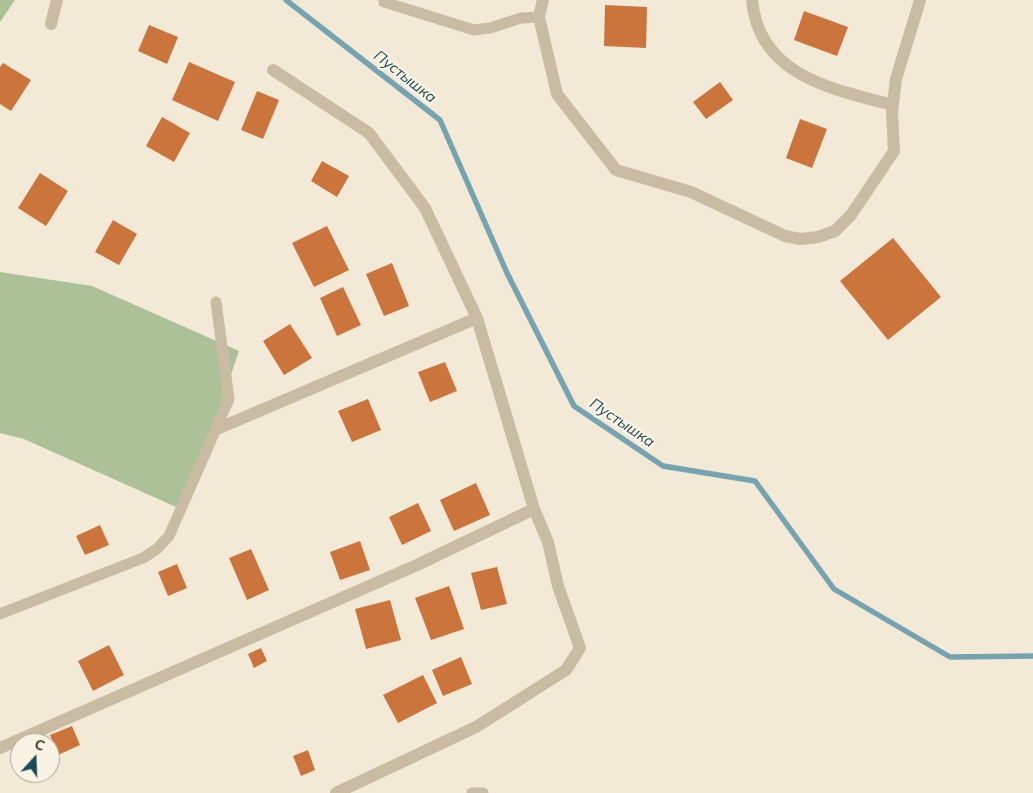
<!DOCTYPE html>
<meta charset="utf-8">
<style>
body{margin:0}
#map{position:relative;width:1033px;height:793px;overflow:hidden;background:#f2e9d7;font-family:Mulish,sans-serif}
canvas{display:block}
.north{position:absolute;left:10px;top:733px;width:50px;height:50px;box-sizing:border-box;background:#faf3e3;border:1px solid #aba497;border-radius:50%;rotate:20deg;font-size:14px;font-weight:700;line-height:20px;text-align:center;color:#352d25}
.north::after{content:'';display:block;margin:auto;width:18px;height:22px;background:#194a58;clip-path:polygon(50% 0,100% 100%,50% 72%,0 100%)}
</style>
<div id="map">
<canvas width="1033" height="793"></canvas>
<div class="north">С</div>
</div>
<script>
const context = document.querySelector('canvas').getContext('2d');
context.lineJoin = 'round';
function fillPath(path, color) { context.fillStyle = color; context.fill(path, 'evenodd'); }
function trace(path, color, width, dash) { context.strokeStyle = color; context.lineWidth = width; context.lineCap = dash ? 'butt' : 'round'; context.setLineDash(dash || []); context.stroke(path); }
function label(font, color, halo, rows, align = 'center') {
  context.font = font + ' Mulish,sans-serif'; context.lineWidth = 5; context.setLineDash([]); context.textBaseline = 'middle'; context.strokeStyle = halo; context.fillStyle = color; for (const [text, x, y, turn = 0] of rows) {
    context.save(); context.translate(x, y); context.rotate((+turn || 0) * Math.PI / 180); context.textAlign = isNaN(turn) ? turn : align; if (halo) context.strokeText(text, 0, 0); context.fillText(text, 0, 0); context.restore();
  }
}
fillPath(new Path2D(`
 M0 0H15L0 22Z
 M0 272 92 286 239 351 185 511 24 439 0 433Z`), '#acc197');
trace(new Path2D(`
 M286 0 440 120 507 273 574 406 663 466 755 481 834 589 950 657 1033 656`), '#75a4b0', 5.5);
fillPath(new Path2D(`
 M605 5 647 7 646 48 604 46Z
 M804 11 848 27 837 56 794 40Z
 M149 25 178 37 167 64 138 51Z
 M189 62 235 82 218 121 172 100Z
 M3 63 31 80 11 111 0 104V67Z
 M720 82 733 100 706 119 693 102Z
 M257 91 279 100 263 139 241 130Z
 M162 117 190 133 174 162 146 146Z
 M800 119 827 129 812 168 786 158Z
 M322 161 349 176 337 197 311 181Z
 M40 173 68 191 46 226 18 208Z
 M113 220 137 234 119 265 95 252Z
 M327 226 349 270 314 287 292 243Z
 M893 238 941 297 888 340 840 281Z
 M392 263 409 306 384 316 366 274Z
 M343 287 361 325 337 336 320 298Z
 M290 324 312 358 284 375 263 341Z
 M445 362 457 391 430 402 418 372Z
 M368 399 381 430 352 442 338 411Z
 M476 483 490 515 454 531 440 500Z
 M418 503 431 531 402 545 389 517Z
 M100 525 109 545 85 555 76 536Z
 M360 541 370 570 340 580 330 552Z
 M251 549 269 590 247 600 229 558Z
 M177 564 187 588 168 596 158 572Z
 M497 567 507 604 481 610 471 573Z
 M449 586 464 629 431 640 415 598Z
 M390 600 401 640 366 649 355 609Z
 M109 645 124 675 93 691 78 661Z
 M261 648 267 661 254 668 248 654Z
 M461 657 472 684 443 696 432 670Z
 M423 675 437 703 398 723 383 695Z
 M72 726 80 745 58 755 50 735Z
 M308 750 315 770 301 776 293 756Z`), '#cb753c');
trace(new Path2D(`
 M384 0V2L474 30 490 28 521 18 539 17
 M0 614 143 558 157 549 169 536 229 399 216 302
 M472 793H483`), '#cabba3', 11);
trace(new Path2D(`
 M543 0 539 17 557 94 616 170 691 192 785 236 800 239 818 237 835 231 851 215 894 151 892 112 896 79 920 0
 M752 0C759 76 832 89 893 105
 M51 24 57 0
 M273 70 369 133 425 208 477 318 534 509 548 542 558 586 580 648 566 670 476 727 336 793
 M217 429 477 318
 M0 748 417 565 534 509`), '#cabba3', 12);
label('italic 15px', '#194a58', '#faf3e3', [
 ["Пустышка",405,77,38],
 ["Пустышка",622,423,34]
]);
</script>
